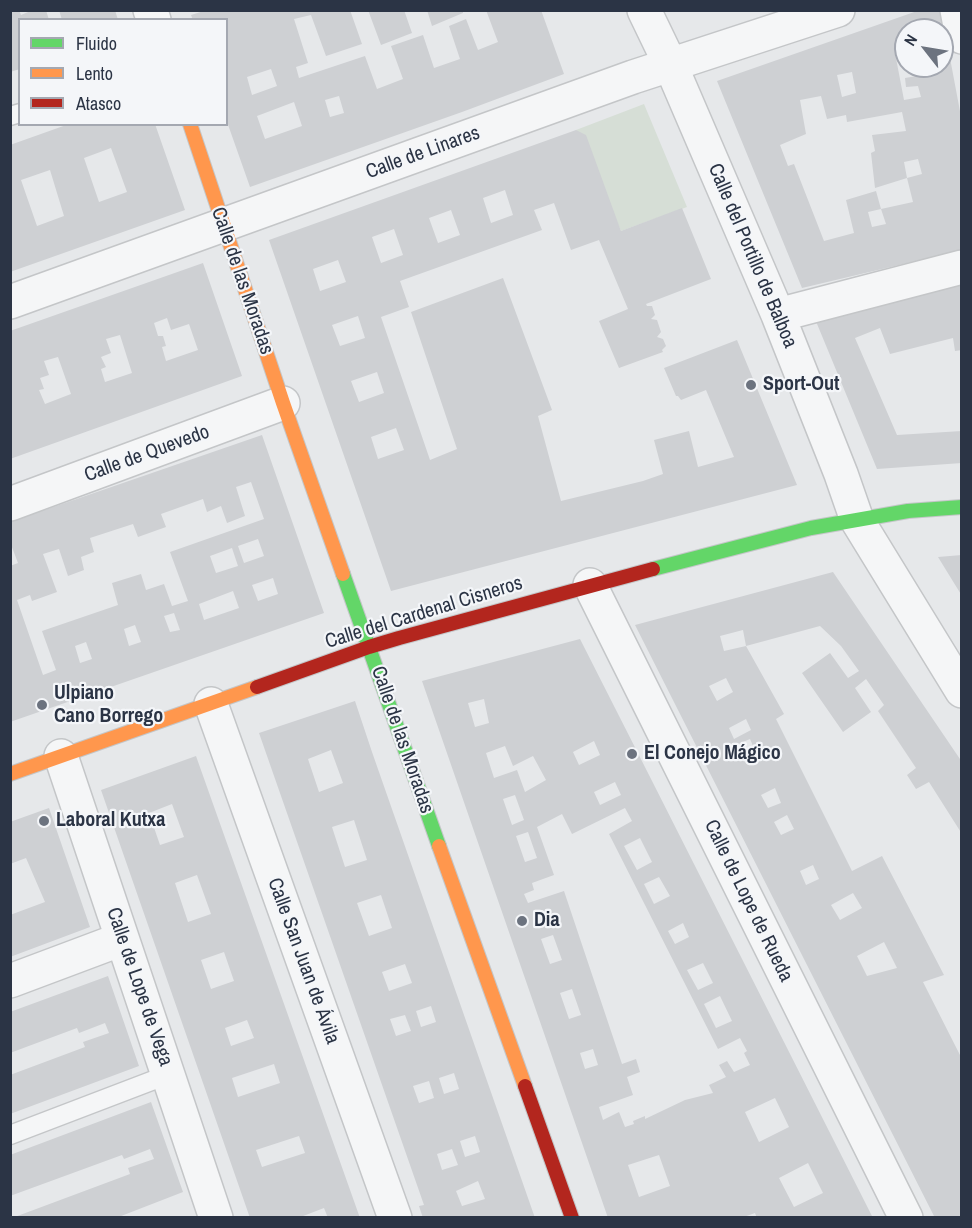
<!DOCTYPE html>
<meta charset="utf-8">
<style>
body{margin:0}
#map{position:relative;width:972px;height:1228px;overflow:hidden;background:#e6e8ea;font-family:"Archivo Narrow",sans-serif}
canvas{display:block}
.frame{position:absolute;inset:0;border:12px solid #2b3445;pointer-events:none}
.legend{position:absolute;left:18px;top:18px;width:210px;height:108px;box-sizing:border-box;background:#f4f6f9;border:2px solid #a4a8b1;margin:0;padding:8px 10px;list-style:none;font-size:18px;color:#2b3445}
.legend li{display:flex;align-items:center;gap:12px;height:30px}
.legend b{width:30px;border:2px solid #a4a8b1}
.north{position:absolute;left:894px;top:18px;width:60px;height:60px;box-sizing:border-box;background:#f4f6f9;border:2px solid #a4a8b1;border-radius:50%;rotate:301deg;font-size:16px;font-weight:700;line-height:24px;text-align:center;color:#2b3445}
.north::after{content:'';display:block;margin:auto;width:21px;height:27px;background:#6c737f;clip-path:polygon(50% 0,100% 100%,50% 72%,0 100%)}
</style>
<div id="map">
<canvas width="972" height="1228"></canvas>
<div class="frame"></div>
<ul class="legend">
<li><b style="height:8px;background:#63d668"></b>Fluido</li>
<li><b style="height:8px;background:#ff974d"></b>Lento</li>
<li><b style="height:8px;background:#b3261e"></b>Atasco</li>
</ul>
<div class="north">N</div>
</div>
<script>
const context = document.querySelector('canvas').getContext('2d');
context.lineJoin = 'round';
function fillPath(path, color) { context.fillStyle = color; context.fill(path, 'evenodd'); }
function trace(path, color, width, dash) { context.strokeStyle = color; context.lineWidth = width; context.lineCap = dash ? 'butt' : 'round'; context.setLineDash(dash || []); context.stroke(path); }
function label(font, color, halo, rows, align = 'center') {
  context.font = font + ' "Archivo Narrow",sans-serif'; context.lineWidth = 4.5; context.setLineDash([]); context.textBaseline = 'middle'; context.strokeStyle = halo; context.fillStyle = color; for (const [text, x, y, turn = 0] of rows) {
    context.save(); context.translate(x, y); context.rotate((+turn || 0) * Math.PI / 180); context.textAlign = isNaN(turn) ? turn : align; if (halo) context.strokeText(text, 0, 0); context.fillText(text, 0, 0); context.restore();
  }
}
fillPath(new Path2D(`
 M644 104 687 207 621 231 576 130Z`), '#d6ded6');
fillPath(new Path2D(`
 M10 10H19L21 15 33 10H46L49 20H20V69L10 72Z
 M59 10H115L118 20H62Z
 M207 10H350L362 44 326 56 311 15 294 19 308 63 296 67 299 78 365 56 377 89 403 79 391 46 423 35 434 68 460 59 449 26 466 19 478 50 498 42 486 10H541L564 74 462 112 250 187 226 119V20H193L191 15ZM271 69 277 86 252 95 247 77ZM339 96 344 113 330 117 325 100ZM294 102 302 126 265 139 257 116Z
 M368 10H404L412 33 381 45Z
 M427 10H463V13L432 26Z
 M920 10H941L962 122V250L802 288 717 81ZM906 30H942V66H914L917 76 905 78 906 87 918 86 921 97 904 100 895 53 906 52ZM852 72 856 93 842 97 837 75ZM821 96 827 119 846 115 847 122 902 112 906 131 872 135 875 151 871 153 875 188 907 178 913 202 881 209 886 224 872 227 868 212 881 209 876 191 846 200 854 233 824 241 794 164 788 166 780 145 806 134 800 100ZM918 159 922 174 907 178 904 162Z
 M69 124H155L185 210 10 272V145ZM111 148 127 192 99 202 84 158ZM50 170 64 216 37 226 21 180Z
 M576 130 586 135 621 231 682 208 711 279 646 304 647 306H652L655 315 651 319 657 320 661 332 657 337 663 339 666 346 662 350 663 352 619 368 599 321 628 309 599 240 571 250 554 203 534 210 542 230 400 281 409 307 381 317 430 460 457 449 411 312 503 278 552 410 538 416 561 501 643 481 663 474 654 440 689 431 698 467 734 457 706 390 681 400 678 396H676L664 368 737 340 797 485 391 591 269 240ZM505 190 513 215 491 223 483 198ZM451 210 460 235 438 243 429 218ZM394 229 403 255 381 263 372 237ZM338 260 346 282 320 291 313 269ZM358 316 365 338 340 346 332 325ZM377 372 384 393 359 402 351 381ZM396 428 404 450 378 459 371 437Z
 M203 263 242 376 10 459V331ZM167 318 171 330 189 324 198 350 166 361 162 347 166 346 163 336H158L154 323ZM120 335 132 373 105 382 101 369 106 367 101 357 111 353 106 339ZM58 357 71 394 45 404 39 390 44 389 40 378 49 375 44 361Z
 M962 283V350L955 351 953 338 890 354 880 328 855 338 897 435 962 431V463L877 469 815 319Z
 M262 435 324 613 10 722V566L18 563 10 542V522ZM251 482 264 519 170 552 188 601 172 606 164 584 146 590 141 574 112 583 118 605 42 631 56 670 43 675 17 600 30 595 32 601 57 592 43 554 59 549 68 576 84 570 81 557 94 552 90 538 133 524 138 537 166 527 161 514 203 499 207 512 221 506 227 523 245 516 236 487ZM258 539 264 556 244 563 238 546ZM232 548 238 566 216 573 210 556ZM273 578 278 594 258 601 252 585ZM233 591 239 608 204 620 199 604ZM174 613 180 630 170 632 164 616ZM135 625 141 642 129 646 124 629ZM86 642 92 659 80 663 75 646Z
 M962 555V596L938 557Z
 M833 572 962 762V834L929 782 916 789 907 775 916 768 878 711 884 705 866 679 855 688 871 712 843 732 802 673 830 653 848 678 859 671 841 646 820 626 746 646 784 714 776 719 852 871 882 856 944 975 923 982 962 1059V1218H935L635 625ZM743 630 746 646 724 651 720 636ZM726 678 733 692 717 701 709 686ZM746 719 751 730 734 739 729 728ZM750 739 756 753 743 759 736 745ZM775 788 781 803 768 808 761 795ZM787 815 794 829 781 835 774 822ZM813 865 819 879 806 885 800 871ZM853 893 862 908 840 920 831 905ZM884 942 897 968 867 976 857 956Z
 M580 639 649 775 873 1218H757L755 1213 741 1218H608L422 681ZM484 699 489 723 475 727 468 703ZM594 741 600 755 579 765 573 752ZM505 746 513 766 533 756 546 780 525 792 517 770 494 778 486 753ZM615 782 621 795 600 805 594 792ZM515 795 524 820 512 825 503 799ZM625 808 632 821 609 834 718 1049 740 1038 747 1051 744 1053 750 1065 734 1072 727 1061 719 1065 726 1077 709 1085 713 1093 685 1100 645 1119V1116L633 1121 634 1124 625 1127 619 1112 603 1120 599 1107 633 1095 627 1077 640 1072 636 1059 622 1064 564 891 528 903 524 894 534 890 532 883 554 875 537 827 562 814 572 834ZM528 832 537 858 525 862 516 836ZM640 838 652 862 637 870 624 846ZM659 877 670 896 654 904 644 884ZM683 923 689 937 675 944 668 931ZM553 935 562 960 550 964 541 939ZM703 963 713 983 698 990 687 970ZM572 989 581 1015 569 1019 560 993ZM720 996 732 1021 716 1028 704 1004ZM593 1049 598 1065 585 1069 580 1053ZM775 1098 789 1127 759 1142 745 1112ZM659 1155 670 1186 639 1197 628 1165ZM808 1163 823 1193 794 1207 779 1178Z
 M355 701 372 752 535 1218H423L419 1206 424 1205 259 733ZM331 750 343 783 319 792 308 759ZM354 820 367 860 345 867 332 827ZM381 895 392 928 369 936 357 903ZM405 964 412 983 389 991 382 972ZM431 1006 436 1022 421 1027 416 1011ZM405 1015 411 1031 396 1036 390 1019ZM454 1073 459 1089 444 1094 439 1078ZM429 1081 434 1098 419 1103 413 1086ZM475 1136 480 1152 465 1157 460 1141ZM452 1149 458 1165 442 1170 437 1154ZM478 1181 485 1199 462 1206 456 1191Z
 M196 756 360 1218H328L324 1208 298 1218H250L101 790ZM172 804 184 837 160 845 149 813ZM197 875 211 914 188 922 175 883ZM224 952 234 981 211 989 201 960ZM247 1020 254 1038 231 1046 225 1028ZM274 1064 280 1083 238 1097 232 1078ZM299 1136 305 1153 262 1167 256 1150Z
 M49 808 90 927 10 957V915L45 902 26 858 10 864V822Z
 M108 976 139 1066 10 1114V1075L85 1047 83 1042 109 1033 105 1023 79 1033 77 1028 10 1053V1012Z
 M151 1102 183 1192 116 1218H12L130 1174 128 1168 154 1159 150 1149 124 1159 122 1155 10 1196V1155Z`), '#ced0d3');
const lane = new Path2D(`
 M10 116 20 113
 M10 1135 154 1080`);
const street = new Path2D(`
 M150 10 154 20
 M644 10 671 66 778 315 841 474 857 520 962 691
 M957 10 962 37
 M10 302 633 77 838 10
 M778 315 962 267
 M10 504 283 403
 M590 585 906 1218
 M211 704 395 1218
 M61 756 216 1218
 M10 981 122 939`);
const fast = new Path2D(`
 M653 569 811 528 908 511 962 507
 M343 574 439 846`);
const slow = new Path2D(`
 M190 124 283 403 343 574
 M10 774 257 687
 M439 846 525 1086`);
const jam = new Path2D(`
 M257 687 369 647 399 638 653 569
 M525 1086 572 1218`);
trace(lane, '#c4c6c8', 21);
trace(street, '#c4c6c8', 36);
trace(fast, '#c4c6c8', 16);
trace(slow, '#c4c6c8', 16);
trace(jam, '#c4c6c8', 16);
trace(lane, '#f5f6f7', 18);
trace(street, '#f5f6f7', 33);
trace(fast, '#63d668', 14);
trace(slow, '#ff974d', 14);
trace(jam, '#b3261e', 14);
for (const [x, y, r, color] of [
 [751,385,6,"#6c737f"],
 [42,705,6,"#6c737f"],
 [632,754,6,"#6c737f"],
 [44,821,6,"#6c737f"],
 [522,921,6,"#6c737f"]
]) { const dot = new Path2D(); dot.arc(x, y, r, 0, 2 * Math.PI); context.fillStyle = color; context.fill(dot); trace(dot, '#f4f6f9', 2); }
label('20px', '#2b3445', '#f4f6f9', [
 ["Calle de Linares",423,153,-20],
 ["Calle del Portillo de Balboa",752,256,67],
 ["Calle de las Moradas",242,281,71],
 ["Calle de Quevedo",147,454,-20],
 ["Calle del Cardenal Cisneros",424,613,-17],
 ["Calle de las Moradas",402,740,71],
 ["Calle de Lope de Rueda",748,901,64],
 ["Calle San Juan de Ávila",303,961,70],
 ["Calle de Lope de Vega",139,987,71]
]);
label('bold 20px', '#2b3445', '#f4f6f9', [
 ["Sport-Out",763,385],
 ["Ulpiano",54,694],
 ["Cano Borrego",54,717],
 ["El Conejo Mágico",644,754],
 ["Laboral Kutxa",56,821],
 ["Dia",534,921]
], 'left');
</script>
